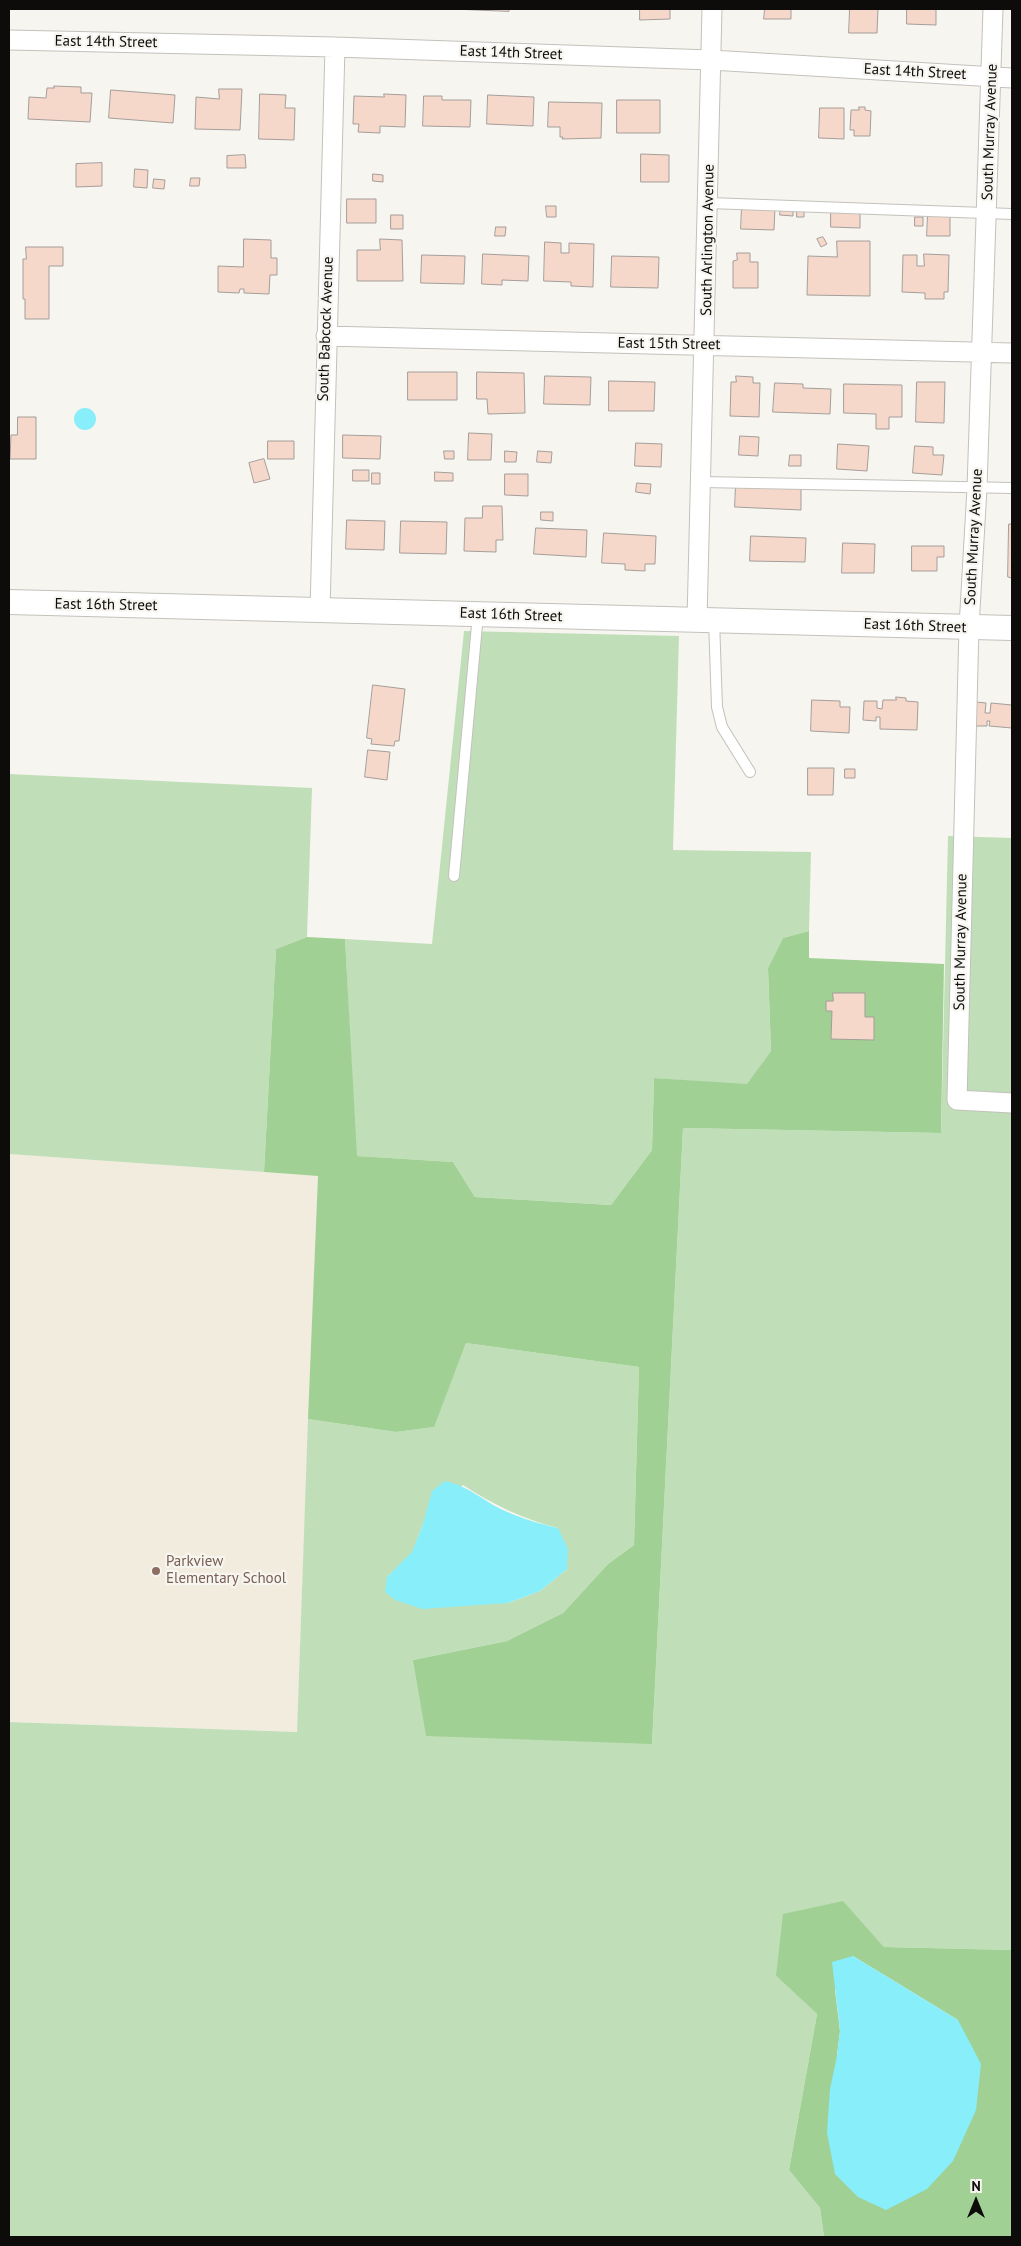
<!DOCTYPE html>
<style>
body{margin:0}
#map{position:relative;width:1021px;height:2246px;overflow:hidden;background:#f7f5ef;font-family:"PT Sans",sans-serif}
canvas{display:block}
.frame{position:absolute;inset:0;border:10px solid #0d0c0a;pointer-events:none}
.north{position:absolute;left:951px;top:2176px;width:50px;height:50px;-webkit-text-stroke:4px #f7f5ef;paint-order:stroke;rotate:0deg;font-size:14px;font-weight:700;line-height:20px;text-align:center;color:#0d0c0a}
.north::after{content:'';display:block;margin:auto;width:18px;height:22px;background:#0d0c0a;clip-path:polygon(50% 0,100% 100%,50% 72%,0 100%)}
</style>
<div id="map">
<canvas width="1021" height="2246"></canvas>
<div class="frame"></div>
<div class="north">N</div>
</div>
<script>
const context = document.querySelector('canvas').getContext('2d');
context.lineJoin = 'round';
function fillPath(path, color) { context.fillStyle = color; context.fill(path, 'evenodd'); }
function trace(path, color, width, dash) { context.strokeStyle = color; context.lineWidth = width; context.lineCap = dash ? 'butt' : 'round'; context.setLineDash(dash || []); context.stroke(path); }
function label(font, color, halo, rows, align = 'center') {
  context.font = font + ' "PT Sans",sans-serif'; context.lineWidth = 4.5; context.setLineDash([]); context.textBaseline = 'middle'; context.strokeStyle = halo; context.fillStyle = color; for (const [text, x, y, turn = 0] of rows) {
    context.save(); context.translate(x, y); context.rotate((+turn || 0) * Math.PI / 180); context.textAlign = isNaN(turn) ? turn : align; if (halo) context.strokeText(text, 0, 0); context.fillText(text, 0, 0); context.restore();
  }
}
fillPath(new Path2D(`
 M9 1154 318 1176 297 1732 9 1722Z`), '#f1ecde');
fillPath(new Path2D(`
 M464 631 679 636 673 850 811 852 809 931 783 938 768 968 771 1051 747 1085 654 1078 652 1150 611 1205 475 1197 453 1162 356 1156 345 939 432 944Z
 M9 774 312 788 307 937 276 949 264 1172 9 1154Z
 M948 836 1012 838V1950L884 1947 842 1901 776 1976 817 2014 789 2170 820 2208 824 2237H9V1722L297 1732 308 1419 396 1432 433 1427 466 1343 639 1367 634 1545 608 1564 563 1613 507 1641 413 1660 652 1744 683 1128 941 1133ZM463 1485C494 1505 523 1519 558 1528L567 1569 540 1591 508 1603 387 1577 412 1553 423 1524Z`), '#c0dfb9');
fillPath(new Path2D(`
 M809 931V958L944 964 941 1133 683 1128 652 1744 426 1736 413 1660 507 1641 563 1613 608 1564 634 1545 639 1367 466 1343 434 1427 396 1432 308 1419 318 1176 264 1172 276 949 307 937 345 939 357 1156 453 1162 475 1197 611 1205 652 1150 654 1078 747 1084 771 1051 768 968 783 938Z
 M843 1901 884 1947 1012 1950V2237H824L820 2208 789 2170 817 2014 776 1976 783 1914ZM853 1956 958 2020 837 2056 840 2031 835 1990Z`), '#a0d094');
fillPath(new Path2D(`
 M74 419a11 11 0 1 1 22 0a11 11 0 1 1-22 0Z
 M445 1481C466 1486 475 1494 493 1505 513 1516 536 1523 558 1528L568 1549 567 1569 540 1591 508 1603 422 1609 395 1600 385 1592 387 1577 412 1552 423 1524 432 1491Z
 M853 1956 958 2020 981 2064 976 2110 953 2161 927 2189 886 2210 858 2197 835 2174 827 2133 830 2089 837 2056 840 2031 832 1962Z`), '#88eef9');
const building = new Path2D(`
 M453 9H509V11Z
 M640 9H670V19L640 20Z
 M765 9H791V19H764Z
 M850 9H878L877 33H849Z
 M907 9H936V25L907 24Z
 M54 86 81 87V93H92L90 122 28 119 29 97 46 98 47 88H54Z
 M219 89H242L240 130 195 129 196 97 219 99Z
 M111 90 175 95 173 123 109 118Z
 M260 94 286 95 285 108H295L294 140 259 139Z
 M384 94 406 95 405 127 380 126V133L358 132 359 124H353L354 96 384 97Z
 M488 95 534 97 533 126 487 124Z
 M424 96H442V100H471L470 127 423 126Z
 M617 100H660V133H617Z
 M549 102 602 103 601 138 562 139 563 137H560V127H548Z
 M859 107H865V110L871 111 870 136H854V130H850L851 110H859Z
 M820 108H844V139L819 138Z
 M641 154 669 155V182H641Z
 M245 155 246 168H227V156Z
 M102 163V186L76 187V164Z
 M135 169 148 170 147 188 134 187Z
 M373 174 383 175V182L373 181Z
 M191 178H200L199 186H190Z
 M154 179 165 180 164 189 153 188Z
 M347 199H376V223H347Z
 M546 206H556V217H547Z
 M742 206 775 207 774 230 741 229Z
 M781 207 793 208V216L780 215Z
 M831 208 860 209V228L831 227Z
 M797 209H804V217H797Z
 M928 213H950V236H927Z
 M391 215H403V229H391Z
 M915 217H923V226H915Z
 M496 227H506L505 236H495Z
 M823 237 827 244 821 247 817 239Z
 M244 239 271 240V258H277V275H270L269 294 244 293V289H240L239 293 218 292V266L243 267Z
 M380 239 402 240 403 281H357V250H380Z
 M837 241H870V296L807 295 808 256 837 257Z
 M545 242 561 243V253H569V243L594 244 593 287 571 286V282L544 281Z
 M26 247H63V266H49V319H25V299H23V259H26Z
 M737 253H750V262H758V288H733V261L737 260Z
 M483 254 529 256 528 281 502 280V285L482 284Z
 M924 254 949 255 948 292H944V299H925V293L902 292 903 255H917V266H924Z
 M422 255 465 256 464 284 421 283Z
 M612 256 659 257 658 288 611 287Z
 M408 372H457V400H408Z
 M477 372 524 373 525 413 488 414 487 399H477Z
 M545 376 591 377 590 405 544 404Z
 M736 376 753 377V383H760L759 417 730 416 731 382H736Z
 M609 381 655 382 654 411H609Z
 M917 382H945L944 423 916 422Z
 M775 383 803 384V388L831 389 830 414 773 412Z
 M844 384 902 385V417H889V429H876V414L844 413Z
 M18 417H36V459H10L11 435H17Z
 M469 433 492 434 491 460H468Z
 M343 435 381 436 380 459 343 458Z
 M740 436 759 437 758 456 739 455Z
 M268 441H294V459H268Z
 M636 443 662 444 661 467 635 466Z
 M838 444 869 446 867 471 837 469Z
 M915 446 933 447V455H944L942 475 913 473Z
 M444 451H454V459H445Z
 M505 451 517 452 516 462H505Z
 M538 451 552 452 551 463 537 462Z
 M790 455H801V466H789Z
 M264 459 270 479 254 483 249 463Z
 M353 470H369V481H353Z
 M435 472 453 473V481H435Z
 M372 473H380V484H372Z
 M505 474H528V496L505 495Z
 M637 483 651 484 650 494 636 492Z
 M736 484 801 486V510L735 507Z
 M483 506H502L503 540H496V552L464 551 465 518H482Z
 M541 512H553V521L541 520Z
 M347 520 385 521 384 550 346 549Z
 M401 521 447 522 446 554 400 553Z
 M1009 524H1012V578L1008 577Z
 M536 528 587 530 586 557 534 554Z
 M604 533 656 536 655 564H645V571L625 570V564L602 563Z
 M751 536 806 538 805 562 750 561Z
 M843 543 875 544 874 573H842Z
 M912 546H944V557H937V571H912Z
 M373 685 405 689 399 741H395L394 746 371 744 372 739 367 738Z
 M896 697 906 698V701L918 702 917 730 880 729V717H876V721L863 720 864 701H877V708L882 709 883 700H896Z
 M812 700 840 701V707H850L849 733 811 731Z
 M976 702 986 703 985 713H990L991 703 1012 705V728L989 726 990 721H987V726H975Z
 M368 750 390 752 387 780 365 777Z
 M808 768H834L833 795H808Z
 M845 769H855V778H845Z
 M833 993H865V1017H874V1040L831 1039 832 1011H826V1001H833Z`);
fillPath(building, '#f6d8ca');
trace(building, '#a49d9a', 1);
const service = new Path2D(`
 M709 203 1012 214
 M702 482 1012 488
 M714 620 717 707 722 727 750 772
 M454 876 478 614`);
const minor = new Path2D(`
 M993 9 977 488 969 627 957 1100 1012 1103
 M9 40 335 47 711 60 1012 78
 M326 336 1012 353
 M320 610 335 47
 M697 620 712 9`);
const tertiary = new Path2D(`
 M9 602 1012 628`);
trace(service, '#c3c1bb', 12);
trace(minor, '#c3c1bb', 21);
trace(tertiary, '#c3c1bb', 26);
trace(service, '#fff', 10);
trace(minor, '#fff', 19);
trace(tertiary, '#fff', 24);
for (const [x, y, r, color] of [
 [156,1571,5,"#8d6e63"]
]) { const dot = new Path2D(); dot.arc(x, y, r, 0, 2 * Math.PI); context.fillStyle = color; context.fill(dot); trace(dot, '#f7f5ef', 2); }
label('15px', '#0d0c0a', '#f7f5ef', [
 ["East 14th Street",106,42,1],
 ["East 14th Street",511,53,2],
 ["East 14th Street",915,72,3],
 ["South Murray Avenue",990,132,-88],
 ["South Arlington Avenue",708,240,-89],
 ["South Babcock Avenue",326,329,-88],
 ["East 15th Street",669,344,1],
 ["South Murray Avenue",974,537,-87],
 ["East 16th Street",106,605,1],
 ["East 16th Street",511,615,2],
 ["East 16th Street",915,626,2],
 ["South Murray Avenue",961,942,-89]
]);
label('15px', '#785e54', '#f7f5ef', [
 ["Parkview",166,1562],
 ["Elementary School",166,1579]
], 'left');
</script>
